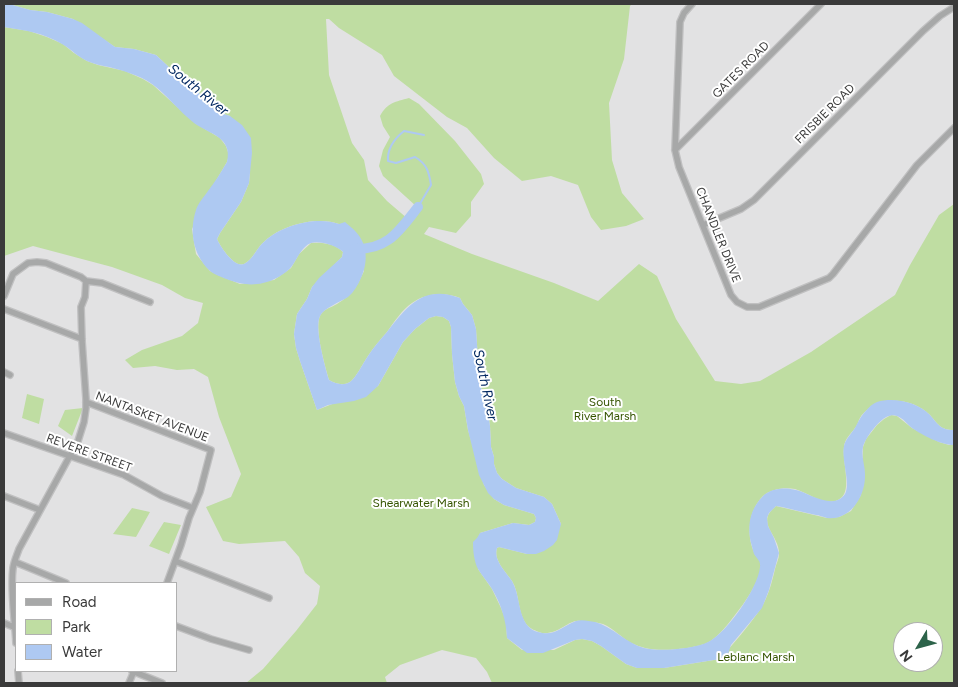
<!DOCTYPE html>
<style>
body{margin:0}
#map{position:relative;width:958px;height:687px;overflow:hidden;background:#e2e2e3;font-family:Figtree,sans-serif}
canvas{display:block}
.frame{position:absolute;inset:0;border:5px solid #3a3a3a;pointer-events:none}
.legend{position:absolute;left:15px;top:582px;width:162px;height:90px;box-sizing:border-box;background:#fff;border:1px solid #b0b0b0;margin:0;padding:6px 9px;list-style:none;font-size:15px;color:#3a3a3a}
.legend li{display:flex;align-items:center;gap:10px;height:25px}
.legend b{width:25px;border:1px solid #b0b0b0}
.north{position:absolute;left:893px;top:622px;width:50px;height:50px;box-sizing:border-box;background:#fff;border:1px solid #b0b0b0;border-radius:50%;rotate:233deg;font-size:14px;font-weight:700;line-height:20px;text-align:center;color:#3a3a3a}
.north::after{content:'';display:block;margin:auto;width:18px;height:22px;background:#2d634a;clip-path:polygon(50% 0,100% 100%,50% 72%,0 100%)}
</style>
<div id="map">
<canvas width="958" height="687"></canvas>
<div class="frame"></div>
<ul class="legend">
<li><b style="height:6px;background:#a7a8a8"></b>Road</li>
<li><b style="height:14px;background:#bfdda2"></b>Park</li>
<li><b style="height:14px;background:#aec9f2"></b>Water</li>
</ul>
<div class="north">N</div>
</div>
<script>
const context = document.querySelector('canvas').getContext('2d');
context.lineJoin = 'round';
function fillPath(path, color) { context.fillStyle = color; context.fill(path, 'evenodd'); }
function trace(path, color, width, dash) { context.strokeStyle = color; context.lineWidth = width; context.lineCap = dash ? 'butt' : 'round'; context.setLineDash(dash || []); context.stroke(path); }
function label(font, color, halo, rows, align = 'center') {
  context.font = font + ' Figtree,sans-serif'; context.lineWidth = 4; context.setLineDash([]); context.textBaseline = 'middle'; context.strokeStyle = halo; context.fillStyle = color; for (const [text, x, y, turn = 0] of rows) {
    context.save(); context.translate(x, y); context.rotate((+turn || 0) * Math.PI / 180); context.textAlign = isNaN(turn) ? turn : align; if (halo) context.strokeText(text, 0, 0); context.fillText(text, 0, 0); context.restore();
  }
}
fillPath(new Path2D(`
 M4 4H632L630 6 624 59 609 103 612 160 622 193 644 219 626 226 601 230 591 217 578 185 551 176 522 181 494 158 467 128 447 117 394 76 382 55 339 28 329 19H326L329 75 352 143 364 160 368 180 387 201 408 219 417 207 383 176 379 166 383 150 390 137 383 126 380 116C388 102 395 102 409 98L419 104 455 141 481 174 484 184 471 202V216L456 233 429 227 424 234 472 254 554 283 598 301 639 264 657 276 676 319 715 381 741 384 760 381 811 352 895 295 910 265 939 215 954 204V430C940 430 938 424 930 415 919 404 900 398 885 402 877 404 873 404 868 409 865 412 862 414 860 418 858 421 858 425 855 428 851 434 845 438 844 447 842 460 852 490 841 498 827 509 809 493 795 489 784 487 771 489 763 496 749 510 746 534 754 552 756 557 761 560 761 565 761 580 744 604 735 615 728 624 719 636 709 642 696 649 660 652 645 648 641 647 636 645 631 643 622 638 613 628 603 624 596 622 587 622 580 621 569 619 559 635 542 633 536 631 530 629 526 624 517 611 520 594 512 581 506 572 493 560 497 548L499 547 527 554 561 524 552 504 544 497 516 488 502 479 497 473 494 464V457L491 447 490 426 487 406 482 392 479 375 476 329 472 315 463 304 460 298C445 292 426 293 412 303 402 310 394 322 387 332 380 340 373 348 368 356 363 363 356 378 350 382 343 386 336 384 329 380 325 366 313 325 321 314 324 309 332 307 337 304 352 295 357 286 364 271L339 224C317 216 282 225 265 241 257 247 253 260 244 264 234 268 220 246 217 239L220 233 241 202 249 183 250 172 230 116 217 112 205 98 185 82 156 55 134 49 115 47 73 19 47 12 30 10 9 4Z
 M4 27 29 31 47 37 63 44 74 53 87 61 98 65 125 71 143 79 153 85 195 123 220 138 226 146 229 155 227 162 217 179 192 229 196 254 210 271 218 275 240 284 274 280 291 268 299 254 311 243C322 242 336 244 343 252L342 257 312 287 307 299 297 314 294 334 296 348 300 361 317 410 378 386 403 342 415 329 429 318 436 316 443 317 449 321 451 327 452 354 455 382 459 396 464 406 468 430 484 485 494 499 504 505 534 514 536 518 535 522 529 525 513 523 480 533 478 569 492 589 501 608 506 621 507 638 522 650H554L575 640 582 639 592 641 601 646 626 664 637 668H664L720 659C734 643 749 626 761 608 768 597 772 582 775 569 776 564 779 559 779 554 780 535 754 523 776 506L827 518 839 517 851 511 861 495 863 447 866 439 877 425 884 419 891 415 897 416 912 428 939 442 949 445H954V683H492L487 672 476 658 442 650 400 665 385 677 387 683H246L263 669 296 631 317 604 320 586 305 573 299 557 285 541 239 544 223 541 206 507 231 497 241 474 219 417 208 377 194 369 177 370 155 366 133 368 125 360 142 350 182 336 198 323 203 303 185 298 162 285 112 267 33 246 4 256ZM903 632H933V662H903Z
 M27 394 44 399 39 424 22 418Z
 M83 408 72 436 58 426 65 410Z
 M132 508 150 512 136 537 113 534Z
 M164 522 181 525 169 554 149 546Z`), '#bfdda2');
fillPath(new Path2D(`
 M4 4H9L30 10 47 12 73 19 82 23 115 47 134 49 156 55 185 82 205 98 217 112 230 116 242 125 251 138 252 153 249 183 241 202 220 233 217 239C220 246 234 268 244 264 253 260 257 247 265 241 282 225 317 216 339 224L345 222C348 225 353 228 356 232 368 245 368 263 361 278 358 285 354 292 348 297 340 302 324 308 320 316 314 327 325 367 329 380 336 384 343 386 350 382 356 378 363 363 368 356 373 348 380 340 387 332 407 306 424 284 460 298L463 304 472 315 476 329 479 375 482 392 487 406 490 426 491 447 494 457V464L497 473 502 479 516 488 544 497 552 504 561 524 557 540 553 545 544 551 536 554H527L499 547 497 548C493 560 506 572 512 581 519 593 518 608 524 620 527 626 531 630 538 632 555 637 562 626 576 621 582 619 589 621 595 622 613 627 626 643 644 648 658 652 695 649 708 642 727 633 758 588 760 567 761 561 757 559 754 554 753 551 752 546 751 543 747 524 750 509 764 495 772 488 786 487 796 490 809 493 834 511 845 494 851 484 841 459 844 446 846 437 854 432 857 424 861 416 869 405 877 402 894 397 917 402 930 415 938 424 940 430 954 430V445C941 445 922 435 912 428 907 424 903 418 897 416 895 415 891 415 889 416 880 418 865 438 863 447 861 456 865 465 865 474 866 495 851 521 827 518 823 517 819 515 816 515 804 512 793 510 782 507L776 506 769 513 767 518 768 526 774 538 779 553 769 590 762 608 731 645 728 654 720 659 664 668H637L626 664 601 646 592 641 582 639 575 640 543 653H527L507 638C506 620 501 604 492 589 488 582 482 576 478 569 474 561 473 551 473 542L477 538 480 533 513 523 529 525 535 522 536 518 534 514 504 505 494 499 488 493 479 475 468 430 464 406 459 396 455 382 452 354 451 327 449 321 443 317 436 316 429 318 415 329 403 342 378 386 366 397 354 401 328 405 317 410 300 361 296 348 294 334 297 314 307 299 312 287 319 278 342 257 343 252C338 246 319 240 311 243 302 246 297 259 292 266 286 274 273 281 263 283 251 286 240 284 229 280 222 277 214 275 209 270 193 254 189 231 196 210 198 203 204 197 208 191 215 182 221 172 227 162 233 137 209 134 194 123 179 111 167 95 152 84 139 75 124 71 109 67 102 66 94 64 87 61 78 57 71 49 62 44 44 33 24 30 4 27Z`), '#aec9f2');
trace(new Path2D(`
 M418 207 431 185C429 172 427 164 415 157L396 163 388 161C387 148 394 139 404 131L424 135`), '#aec9f2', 2);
trace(new Path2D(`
 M354 249C388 250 399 231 418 207`), '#aec9f2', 10);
const street = new Path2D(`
 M692 4 684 13 680 22 675 150 679 167 731 295 737 302 747 307H759L829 278 833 274 917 165 954 128
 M675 150 821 4
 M703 225 741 209 754 200 923 31 940 16 954 7
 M4 296 13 274 28 263 37 262 46 263 81 277 86 281 102 283 150 302
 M4 309 82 339
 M4 372 10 375
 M86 402 211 450 200 492 189 518 181 545 167 583
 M4 433 124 475 162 496 193 508
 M4 496 40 510
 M175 561 269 598
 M15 562 66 583
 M4 623 16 628
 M176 626 211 639 249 650
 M16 643C15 621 10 590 13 568 14 561 17 555 19 549L78 441 84 422 86 408V399L82 341 81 307 85 297 86 281
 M18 671 19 683
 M132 671 162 683
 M129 683 134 671`);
trace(street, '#c0c0c1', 8);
trace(street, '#a7a8a8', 5.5);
label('12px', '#3a3a3a', '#fff', [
 ["GATES ROAD",741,70,-45],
 ["FRISBIE ROAD",825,114,-45],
 ["CHANDLER DRIVE",718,235,68],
 ["NANTASKET AVENUE",152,417,21],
 ["REVERE STREET",89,453,20]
]);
label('12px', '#355400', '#fff', [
 ["South",605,402],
 ["River Marsh",605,416],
 ["Shearwater Marsh",421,503],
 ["Leblanc Marsh",756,657]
]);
label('italic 14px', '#012761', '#fff', [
 ["South River",198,90,39],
 ["South River",485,385,78]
]);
</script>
